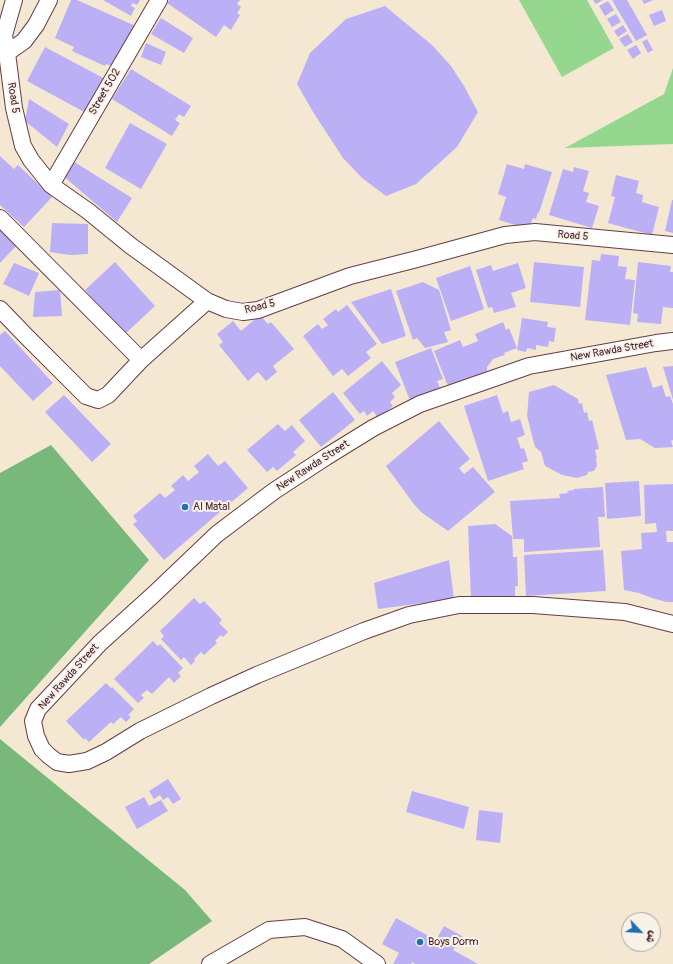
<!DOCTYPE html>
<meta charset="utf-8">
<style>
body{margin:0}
#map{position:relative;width:673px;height:964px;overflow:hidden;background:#f5e8d3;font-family:Pangolin,"Playpen Sans Arabic",sans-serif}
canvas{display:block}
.north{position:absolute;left:621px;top:912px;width:40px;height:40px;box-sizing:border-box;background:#f7f3e8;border:1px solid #b29e9c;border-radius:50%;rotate:115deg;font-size:11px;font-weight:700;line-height:16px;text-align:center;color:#4a1f2b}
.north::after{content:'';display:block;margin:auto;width:14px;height:18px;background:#1f6fb2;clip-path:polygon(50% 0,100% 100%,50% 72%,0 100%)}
</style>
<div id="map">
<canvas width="673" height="964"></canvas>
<div class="north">ش</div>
</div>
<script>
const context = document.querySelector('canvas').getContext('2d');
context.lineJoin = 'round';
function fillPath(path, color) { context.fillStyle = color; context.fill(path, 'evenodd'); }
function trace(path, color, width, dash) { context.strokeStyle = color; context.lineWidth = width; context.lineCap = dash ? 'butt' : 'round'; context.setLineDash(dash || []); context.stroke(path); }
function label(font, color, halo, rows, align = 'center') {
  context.font = font + ' Pangolin,sans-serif'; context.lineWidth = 4; context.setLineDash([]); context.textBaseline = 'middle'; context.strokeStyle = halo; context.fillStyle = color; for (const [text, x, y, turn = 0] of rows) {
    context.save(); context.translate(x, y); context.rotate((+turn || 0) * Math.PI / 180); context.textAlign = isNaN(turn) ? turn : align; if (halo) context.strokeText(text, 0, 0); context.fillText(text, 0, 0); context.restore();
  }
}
fillPath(new Path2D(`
 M519 0H587L614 48 562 77Z
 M673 68V144L565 148 664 94Z`), '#95d78f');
fillPath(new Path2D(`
 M51 445 149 560 0 727V473Z
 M0 739 185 890 212 921 149 964H0Z`), '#78b87a');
fillPath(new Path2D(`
 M71 0H77L138 27 134 37 129 34 116 68 106 64 105 66 72 51 74 47 55 38Z
 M103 0H140L137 5 132 3 131 6 135 8 131 16Z
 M169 0H240L237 4 241 7 237 13 240 15 231 30 224 25 216 37 167 3Z
 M593 0H603L596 4Z
 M612 0H627L647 35 636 41Z
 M642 0H653L644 4Z
 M608 1 614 10 605 16 599 6Z
 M385 6 432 45 451 66 464 86 478 112 457 147 416 184 386 196 362 178 343 158 313 112 297 84 310 53 346 19Z
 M662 10 666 21 654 26 649 15Z
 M616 14 621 22 612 27 607 19Z
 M161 18 193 38 184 53 151 34Z
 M623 25 627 31 618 37 614 31Z
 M628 34 633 42 625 47 619 39Z
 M647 39 653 50 648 53 642 42Z
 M146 43 166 52 161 65 141 57Z
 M636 45 641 53 633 59 627 50Z
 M45 47 107 80 88 114 27 81Z
 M131 69 191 106 184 117 179 114 175 120 180 123 172 136 112 99Z
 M29 99 69 124 57 147 25 121Z
 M130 123 167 144 141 189 105 168Z
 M0 156 14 169 18 165 52 197 24 227 0 205Z
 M68 158 132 198 117 222 62 175Z
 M507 164 524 169 525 164 552 172 539 213 538 212 536 219 533 218 528 229 499 220 506 197 498 194Z
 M574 167 589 171 583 191 589 193 586 202 599 206 592 228 549 215 563 169 573 172Z
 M616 175 639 181 636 193 643 195 642 202 659 207 652 235 608 223 615 197 611 196Z
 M672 200H673V233L665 231Z
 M52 223 88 224V254L70 255 50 252Z
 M0 227 18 244 0 263Z
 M601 254 619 256 618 266 627 267 625 279 635 280 630 325 585 320 592 260 600 261Z
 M115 262 155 306 125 334 85 290Z
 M534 262 584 267 580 307 530 302Z
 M638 262 671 266 670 272H673V308L663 307 661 324 637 322 638 314 633 313Z
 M14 263 39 273 29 296 3 284Z
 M518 263 526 288 511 293 516 307 494 313 492 307 488 308 476 270 491 265 493 271Z
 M470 266 484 309 451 321 436 278Z
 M423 282 439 290 451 330 444 332 448 342 425 348 417 338 413 340 396 291Z
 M391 289 406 336 382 344 351 302Z
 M60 290 62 316 33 317 35 292Z
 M347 305 377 344 366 352 371 358 348 376 342 369 333 376 303 336 318 324 322 329 328 325 323 319 336 309 338 312Z
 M260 315 268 324 271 322 294 349 273 366 277 372 266 381 258 372 248 381 219 345 223 342 217 334 233 321 241 331Z
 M522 318 548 322 547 327 556 328 554 342 549 341 548 347 536 345V350L527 348 526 352 517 350Z
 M503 322 506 330 509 328 517 348 504 353 505 355 493 359 487 367V375L448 386 434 351 460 340 463 347 478 341 475 334Z
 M5 331 53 383 33 401 0 366V335Z
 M431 348 443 379 437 381 441 391 411 403 395 362Z
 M382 361 401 385 392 393 395 397 390 402 393 406 378 418 373 411 367 416 364 411 360 414 343 393Z
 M673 366V400L663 367Z
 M646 367 653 388 662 385 666 397 670 396 673 404V440L671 441 673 447 655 448 640 439 626 440 606 375Z
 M554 385 578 399 579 404 582 403 584 413 587 412 589 421 592 420 599 449 595 450 597 458 596 459 597 466 594 471 588 472 587 475 577 478 562 475 545 466 541 452 535 447 527 416 529 392Z
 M333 392 355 420 321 447 299 420Z
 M64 395 111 444 92 462 45 412Z
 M497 395 503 413 508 411 511 422 520 419 525 435 517 438 521 449 524 448 528 461 522 463 524 469 488 481 464 406Z
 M439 421 470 459 459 468 464 474 473 467 495 492 448 531 421 512 413 503 386 466Z
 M278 424 285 431 292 425 305 441 293 452 296 455 277 471 273 467 267 472 247 450Z
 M208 454 218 466 225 461 248 488 164 560 133 524 137 521 133 516 160 493 165 498 175 490 171 486 183 475 188 481 199 472 194 466Z
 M639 481 641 516 607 519 605 483Z
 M673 484V531H666L667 542H673V602H666L652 598 639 593 624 590 621 551 642 549 641 533 657 532 656 523 645 524 644 485Z
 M603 487 605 517H598L600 547 524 552V539H513L510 501 560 498 559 494 568 493 567 491 574 490V489Z
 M495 524 512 536 513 557H517L518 586H515V596L471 599 468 526Z
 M603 550 606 591 526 596 524 555Z
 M449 560 454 599 378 609 374 583Z
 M194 598 200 604 204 601 222 620 219 623 228 632 223 637 221 635 215 641 217 643 204 655 201 652 194 659 195 661 191 665 184 657 181 660 161 639 164 636 160 631Z
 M153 641 158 646 160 644 183 668 178 673 181 676 174 683 169 677 152 694 147 690 141 695 144 698 138 703 114 679Z
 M106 683 111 688 112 687 134 709 128 715 131 717 126 722 121 717 113 724 111 722 89 742 85 738 84 740 66 721Z
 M168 779 181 799 173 804 168 797 163 800 160 795 154 799 149 791Z
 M412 791 469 807 464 829 406 812Z
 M144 797 149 806 161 800 168 811 137 829 125 807Z
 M479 810 503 813 500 843 476 840Z
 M396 918 436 940 444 926 462 936 453 950 478 964H415L412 962 411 964H393L399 953 382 944Z`), '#bbb0f6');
const minor = new Path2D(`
 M4 35 7 53 14 108 23 146 31 160 51 185 88 211 131 246 207 301 226 309 243 312 258 310 350 276 417 259 505 235 535 232 673 245
 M0 44 4 35 14 0
 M7 53 24 41 36 25 49 0
 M51 185 159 0
 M0 218 141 360
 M0 309 26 336 86 396 98 400 108 395 141 360 207 301
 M673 341 656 343 529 366 420 404 373 428 326 457 274 491 217 534 153 595 100 643 38 709 33 721 36 736 42 749 48 755 57 762 69 764 87 761 106 752 140 731 211 696 257 675 364 631 409 615 459 605H533L625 612 673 624
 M210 964 269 930 305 927 342 939 377 964`);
trace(minor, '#643d44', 18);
trace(minor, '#fff', 16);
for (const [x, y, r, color] of [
 [185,507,4,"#1f6fb2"],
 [420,942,4,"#1f6fb2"]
]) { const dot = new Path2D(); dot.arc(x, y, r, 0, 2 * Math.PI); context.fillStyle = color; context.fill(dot); trace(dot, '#f7f3e8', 1.5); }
label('11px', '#4a1f2b', '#f7f3e8', [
 ["Street 502",105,92,-60],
 ["Road 5",13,98,81],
 ["Road 5",573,236,5],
 ["Road 5",260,307,-14],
 ["New Rawda Street",612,351,-10],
 ["New Rawda Street",313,466,-33],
 ["New Rawda Street",69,677,-48]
]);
label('11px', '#4a1f2b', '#f7f3e8', [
 ["Al Matal",193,507],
 ["Boys Dorm",428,942]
], 'left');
</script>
